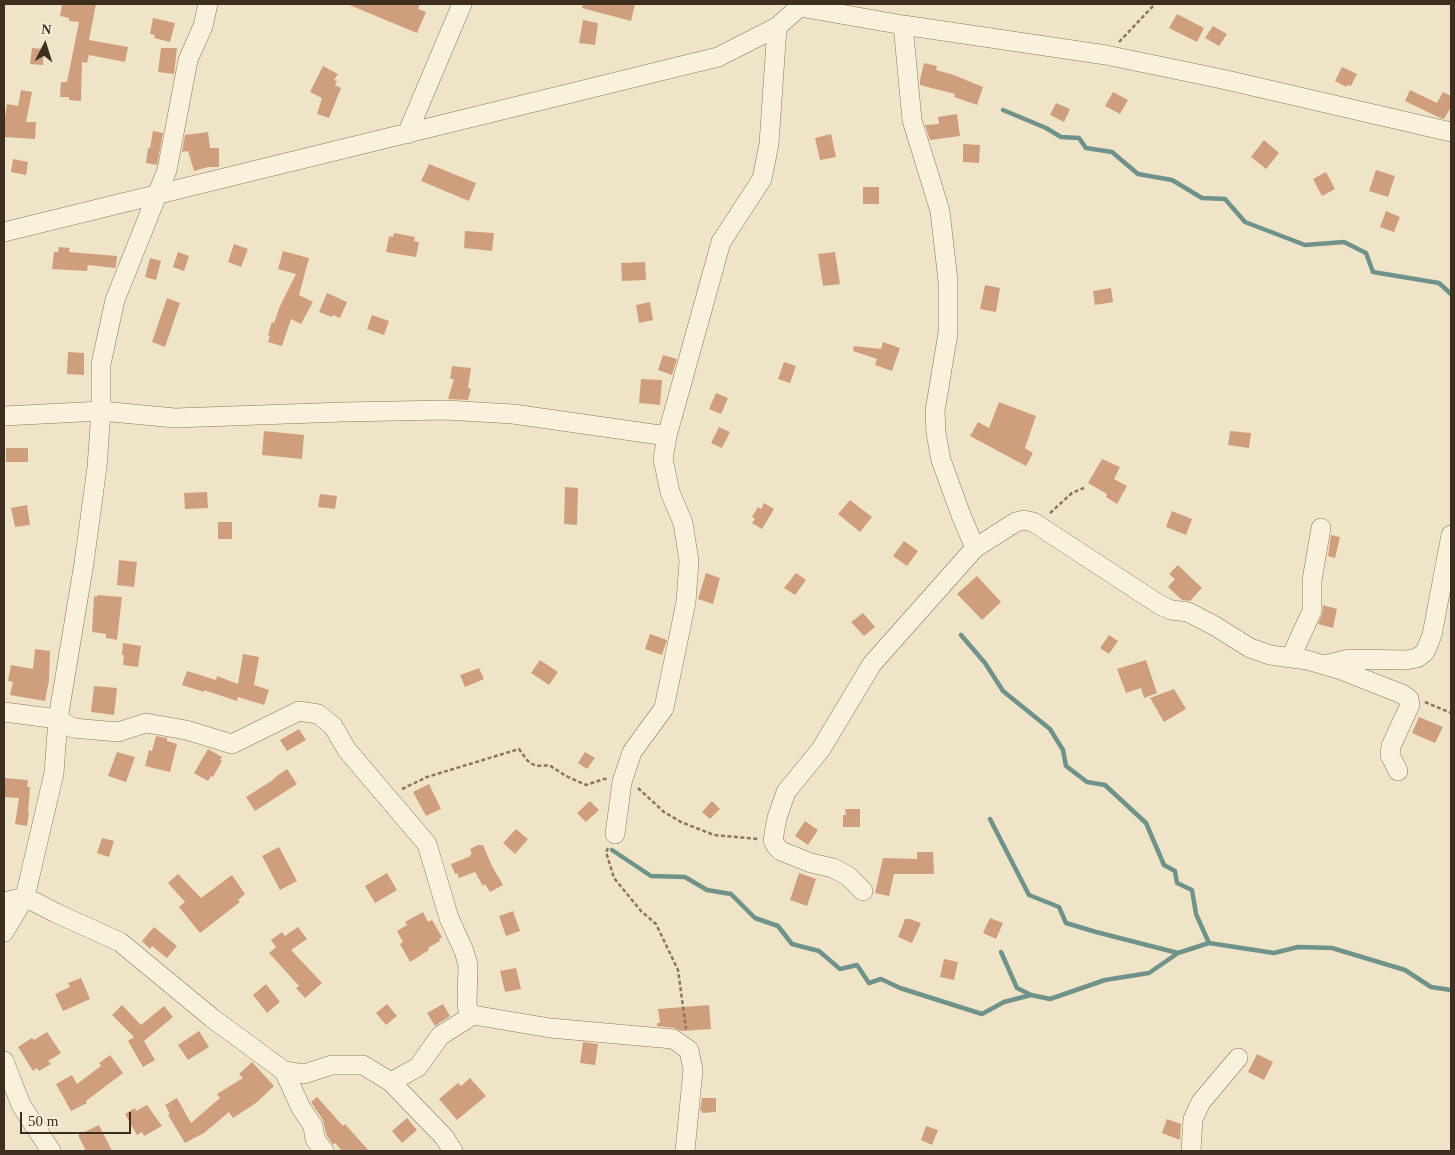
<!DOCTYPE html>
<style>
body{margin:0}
#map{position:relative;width:1455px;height:1155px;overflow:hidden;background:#f0e4c8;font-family:Georgia,serif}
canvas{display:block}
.frame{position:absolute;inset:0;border:5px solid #3d2e20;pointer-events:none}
.north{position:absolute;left:20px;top:20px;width:50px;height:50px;-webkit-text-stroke:4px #f7eed8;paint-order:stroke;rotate:5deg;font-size:14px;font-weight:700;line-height:20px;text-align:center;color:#3d2e20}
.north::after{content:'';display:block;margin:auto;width:18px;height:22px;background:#3d2e20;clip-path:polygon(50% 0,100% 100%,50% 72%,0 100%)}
.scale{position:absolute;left:20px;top:1112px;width:111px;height:22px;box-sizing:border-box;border:2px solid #3d2e20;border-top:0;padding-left:6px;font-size:15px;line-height:18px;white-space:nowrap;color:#3d2e20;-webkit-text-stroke:4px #f7eed8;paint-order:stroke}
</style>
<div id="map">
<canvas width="1455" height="1155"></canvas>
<div class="frame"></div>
<div class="north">N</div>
<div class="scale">50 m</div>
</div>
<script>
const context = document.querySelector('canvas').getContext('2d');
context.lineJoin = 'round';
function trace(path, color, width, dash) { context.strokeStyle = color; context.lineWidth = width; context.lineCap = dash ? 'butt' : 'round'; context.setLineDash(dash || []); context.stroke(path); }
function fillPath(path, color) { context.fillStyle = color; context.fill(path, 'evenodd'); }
trace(new Path2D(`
 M1003 110 1046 128 1061 137 1079 138 1086 148 1112 152 1138 174 1172 180 1202 198 1225 199 1245 222 1305 245 1344 242 1366 253 1373 272 1439 283 1451 294
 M961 635 985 663 1003 691 1050 729 1063 750 1066 766 1087 782 1105 785 1146 823 1164 865 1175 871 1177 883 1192 890 1196 914 1209 943
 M990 819 1029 895 1059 907 1066 923 1096 932 1178 953
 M612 850 651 876 685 877 707 890 731 894 755 918 778 926 792 944 819 951 840 969 857 965 869 983 881 979 900 988 982 1014 1004 1002 1031 995 1050 999 1105 980 1149 973 1178 953 1209 943 1274 953 1298 947 1332 948 1405 970 1431 987 1451 990
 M1001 952 1017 988 1031 995`), '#6f938a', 4.5);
fillPath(new Path2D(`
 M62 4H96L89 40 128 47 125 62 89 55 87 63 82 62 81 101 69 100V97H60L61 82H67L79 22 69 21V18L60 16Z
 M347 4H420L418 9 426 12 417 33Z
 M583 4H635L631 21 582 8Z
 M1177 14 1204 28 1197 42 1169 28Z
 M153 18 175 23 170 42 154 38 155 35 150 34Z
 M583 20 598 23 595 45 579 43Z
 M1213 26 1227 34 1219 46 1205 38Z
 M32 48 44 49 43 65 30 64Z
 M161 48H177L174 74 158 72Z
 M924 63 937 66 936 70 954 75 983 87 977 105 954 97 955 94 920 85V80Z
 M323 66 338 74 334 80 337 81 335 85 341 88 329 118 317 114 322 98 310 92Z
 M1342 67 1357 74 1351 86 1347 85 1346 87 1335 81Z
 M21 90 32 92 26 122H36L35 139 4 137V123L7 104 18 106Z
 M1410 90 1437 103 1443 92 1451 96V107L1444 119 1438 117 1405 101Z
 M1113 92 1128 100 1120 114 1105 106Z
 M1056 103 1070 109 1064 122 1050 115Z
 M957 114 960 136 930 140 925 125 939 124 938 117Z
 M153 131 163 133 157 165 146 163 148 148H150Z
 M208 132 210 148H219V167H208L194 171 188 151 182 152 185 135Z
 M831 134 836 157 820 160 815 138Z
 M1264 140 1279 153 1266 169 1251 157Z
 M963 144 980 145 979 163 963 162Z
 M13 159 28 162 26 175 11 172Z
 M429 164 476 183 469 201 421 181Z
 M1376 170 1395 176 1388 197 1369 191Z
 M1326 172 1335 189 1322 196 1313 179Z
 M863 187H879V204H863Z
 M1386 211 1400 217 1394 232 1380 227Z
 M465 231 494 233 492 251 464 248Z
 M394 233 415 237 414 241 419 242 416 257 386 252 389 236 393 237Z
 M234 244 248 249 241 267 228 262Z
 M59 247 70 248 69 252 117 256 116 266 115 268 88 265 87 271 52 269 54 252H58Z
 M283 251 309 258 299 295 313 302 301 324 291 319 282 346 268 342 270 336 268 335 272 322 274 323 280 306 296 274 278 269Z
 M178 252 189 256 184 271 173 267Z
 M835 252 840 284 823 286 818 254Z
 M150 258 161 261 156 280 145 277Z
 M645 262 646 280 622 281 621 263Z
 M985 285 1000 288 996 312 980 309Z
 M1111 288 1113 302 1095 305 1093 291Z
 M327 293 347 302 340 318 333 315 332 317 319 312Z
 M167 298 180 303 165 347 152 342Z
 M650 302 653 320 639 323 636 305Z
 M372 315 389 321 384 335 367 329Z
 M883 342 900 348 892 371 875 365 877 359 853 351 854 346 881 349Z
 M68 352 84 353V375L67 374Z
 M663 355 677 359 672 375 658 370Z
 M784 362 796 366 790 383 778 379Z
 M452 366 471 368 468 388 471 389 468 400 448 399 454 379H450Z
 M641 379 662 380 660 405 639 403Z
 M716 393 728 398 721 414 709 409Z
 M999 402 1036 416 1025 448 1033 453 1026 466 970 436 978 422 989 428Z
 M719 427 730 432 722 448 711 443Z
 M264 431 304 435 302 459 262 455Z
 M1230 431 1251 433 1249 448 1228 445Z
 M6 448H28V462H6Z
 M1102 459 1120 467 1114 479 1127 486 1117 504 1106 497 1107 494 1088 483Z
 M565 487 578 488 577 525 564 524Z
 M207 492 208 508 185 509 184 493Z
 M320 494 337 496 335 509 318 507Z
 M850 500 872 517 860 532 838 514Z
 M764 503 774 509 762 529 752 523 755 519 752 517 758 507 761 509Z
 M27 505 30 525 15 527 11 508Z
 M1172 511 1192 519 1186 535 1166 527Z
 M218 522H232V539H218Z
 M1331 535 1340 537 1335 558 1328 556Z
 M904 541 918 551 907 566 893 556Z
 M119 560 137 562 134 587 117 585Z
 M1178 565 1202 588 1190 601 1182 600 1168 587 1175 579 1169 574Z
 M706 573 720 578 713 604 698 599Z
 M796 573 806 580 795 595 784 588Z
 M977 576 1001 602 982 620 957 594Z
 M97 595 122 597 117 640 106 638V634L92 632 94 596 97 597Z
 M1323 605 1337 609 1333 628 1318 624 1322 615Z
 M863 613 875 627 864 636 851 622Z
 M650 634 667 640 662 655 645 649Z
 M1109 635 1118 641 1109 654 1100 648Z
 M123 643 141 646 138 667 123 665 124 655H122Z
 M35 649 50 651 49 680 45 701 10 695 13 682 8 681 11 665 33 669Z
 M243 654 259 657 254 685 269 690 264 705 238 697 237 701 204 690V692L182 685 187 671 216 680 217 676 238 684Z
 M540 660 558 672 549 685 531 673Z
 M1146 660 1157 693 1144 698 1141 688 1126 693 1117 669Z
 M479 668 484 679 465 687 460 675Z
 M94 686 117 688 114 715 91 712Z
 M1174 689 1186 709 1164 722 1150 698Z
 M1419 717 1443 727 1435 743 1412 733Z
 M299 729 306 740 287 751 280 740Z
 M156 736 167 738V741L177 744 170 772 145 766 149 750 152 751Z
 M208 749 222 757 220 760 222 761 213 777 211 776 208 781 194 773Z
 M117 752 135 757 126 782 108 776Z
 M585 752 595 758 587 769 578 763Z
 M287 769 297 784 255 811 246 797 273 780V779Z
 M4 778 28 780 27 787H30L28 812H29L27 826 15 824 19 798 4 797Z
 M429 784 441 809 426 816 413 792Z
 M590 801 599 810 586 822 577 813Z
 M712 801 720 809 710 819 702 812Z
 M845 809H860V827H843V815H846Z
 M805 821 818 830 808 845 795 836Z
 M516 829 528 839 515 854 503 843Z
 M102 838 114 841 109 857 97 853Z
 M478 845H483L492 866 503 885 490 892 485 884 483 886 475 872 459 878 457 873 455 874 451 864 471 856 470 854H472L470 849Z
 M279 847 297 881 280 890 262 856Z
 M917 852H933L934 874H894L889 896 875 893 883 858 917 859Z
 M387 873 397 890 375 903 365 886Z
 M799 873 816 879 807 906 790 900Z
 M178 874 201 898 232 875 245 894 238 900 240 902 200 933 179 907 185 902 168 883Z
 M513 911 520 931 506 936 499 916Z
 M423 912 428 922 432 920 442 937 439 940 440 941 428 948 429 950 410 962 400 944 403 942 397 931 407 925 405 922Z
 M990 918 1003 923 996 939 983 933Z
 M905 919H910L921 923 912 943 898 937Z
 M154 927 177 946 167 958 152 946 150 949 142 941Z
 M298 927 307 939 291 950 322 983 305 998 296 988 299 986 269 953 276 947 271 940 282 932 285 936Z
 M944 959 958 962 954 980 940 977Z
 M516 968 521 989 505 992 500 971Z
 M81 978 90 999 63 1011 55 994 70 987 68 983Z
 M266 984 280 1002 267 1013 253 995Z
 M387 1004 397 1016 386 1025 376 1013Z
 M443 1004 450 1016 435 1026 427 1013Z
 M122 1005 141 1025 164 1006 173 1017 144 1041 155 1060 143 1067 128 1041 134 1037 112 1015Z
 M709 1005 711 1029 681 1031 674 1028 657 1026V1023H660L658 1009Z
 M199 1031 209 1047 188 1060 178 1045Z
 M47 1032 61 1053 48 1061 51 1064 39 1071 37 1068 33 1071 18 1047 32 1038 34 1040Z
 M583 1042 598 1044 595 1065 580 1063Z
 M1257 1054 1273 1062 1264 1080 1248 1072Z
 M110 1055 123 1073 86 1101 87 1103 71 1111 56 1084 72 1075 77 1084 101 1066 99 1063Z
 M252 1062 274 1086 256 1103 233 1118 229 1112 204 1133 185 1143 168 1115 170 1114 165 1105 177 1098 191 1123 220 1098 217 1094 243 1078 239 1074Z
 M470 1078 486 1096 457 1120 439 1099 458 1083 461 1086Z
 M317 1097 343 1126 345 1124 369 1151H342L335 1143 333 1145 326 1134 323 1120 311 1102Z
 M702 1098H716V1112L702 1113V1111H700Z
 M147 1105 162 1126 144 1136 142 1132 137 1135 125 1114 135 1108 136 1111Z
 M407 1118 417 1130 402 1143 392 1131Z
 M1167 1119 1181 1124 1180 1140 1162 1133Z
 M99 1125 112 1151H86L78 1135Z
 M926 1126 938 1130 932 1145 921 1140Z`), '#cf9f7d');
const minor = new Path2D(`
 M800 7 903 25 1106 55 1222 79 1451 132
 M903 25 912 120 940 211 948 281V333L935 411 936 433 941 460 961 515 975 548
 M407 134 462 4
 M4 232 718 57 777 27 803 4
 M4 416 101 411 175 418 343 412 445 410 513 414 667 436
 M1291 657 1312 611V580L1321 528
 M1325 665 1349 659 1406 660 1417 658 1425 652 1432 635 1451 535
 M4 712 58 719 73 728 118 732 146 723 186 730 232 744 299 711 318 714 333 726 347 750 427 844 449 918 464 951 468 965 467 1003 468 1010 473 1015 550 1028 673 1039 689 1050 693 1070 685 1151
 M615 834 622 782 632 752 664 708 686 602 689 561 683 523 670 492 663 459 667 436 721 242 762 179 769 144 777 27
 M863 891 848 876 833 868 811 863 781 851 776 846 773 840 777 818 786 792 821 749 872 664 975 548 1016 522 1024 520 1033 522 1160 605 1171 610 1188 612 1215 626 1250 648 1270 655 1307 660 1341 670 1402 694 1409 699 1410 705 1391 746 1390 755 1398 771
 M4 902 25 897 56 913 120 942 212 1018 284 1071 304 1074 332 1065H363L391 1082 444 1137 453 1151
 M4 932 25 897 54 773 58 719 84 563 97 467 101 411V364L115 300 167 170 188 60 203 26 208 4
 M4 1061 21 1105 51 1151
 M284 1071 301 1108 313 1126 315 1139 324 1151
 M391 1082 418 1067 440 1036 473 1015
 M1191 1151 1193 1119 1201 1102 1238 1058`);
trace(minor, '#8d765c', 20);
trace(new Path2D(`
 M1119 42 1155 4
 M1050 513 1072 493 1084 488
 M1425 702 1451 713
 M638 788 664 812 681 822 714 835 758 839
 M402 789 427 777 519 749C529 763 531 768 549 765L566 776 586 785 604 779H608
 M608 848 606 852 614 878 641 911 656 924 678 970 686 1029`), '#8d765c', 2.5, [4, 2.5]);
trace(minor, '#faf1dc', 19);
</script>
